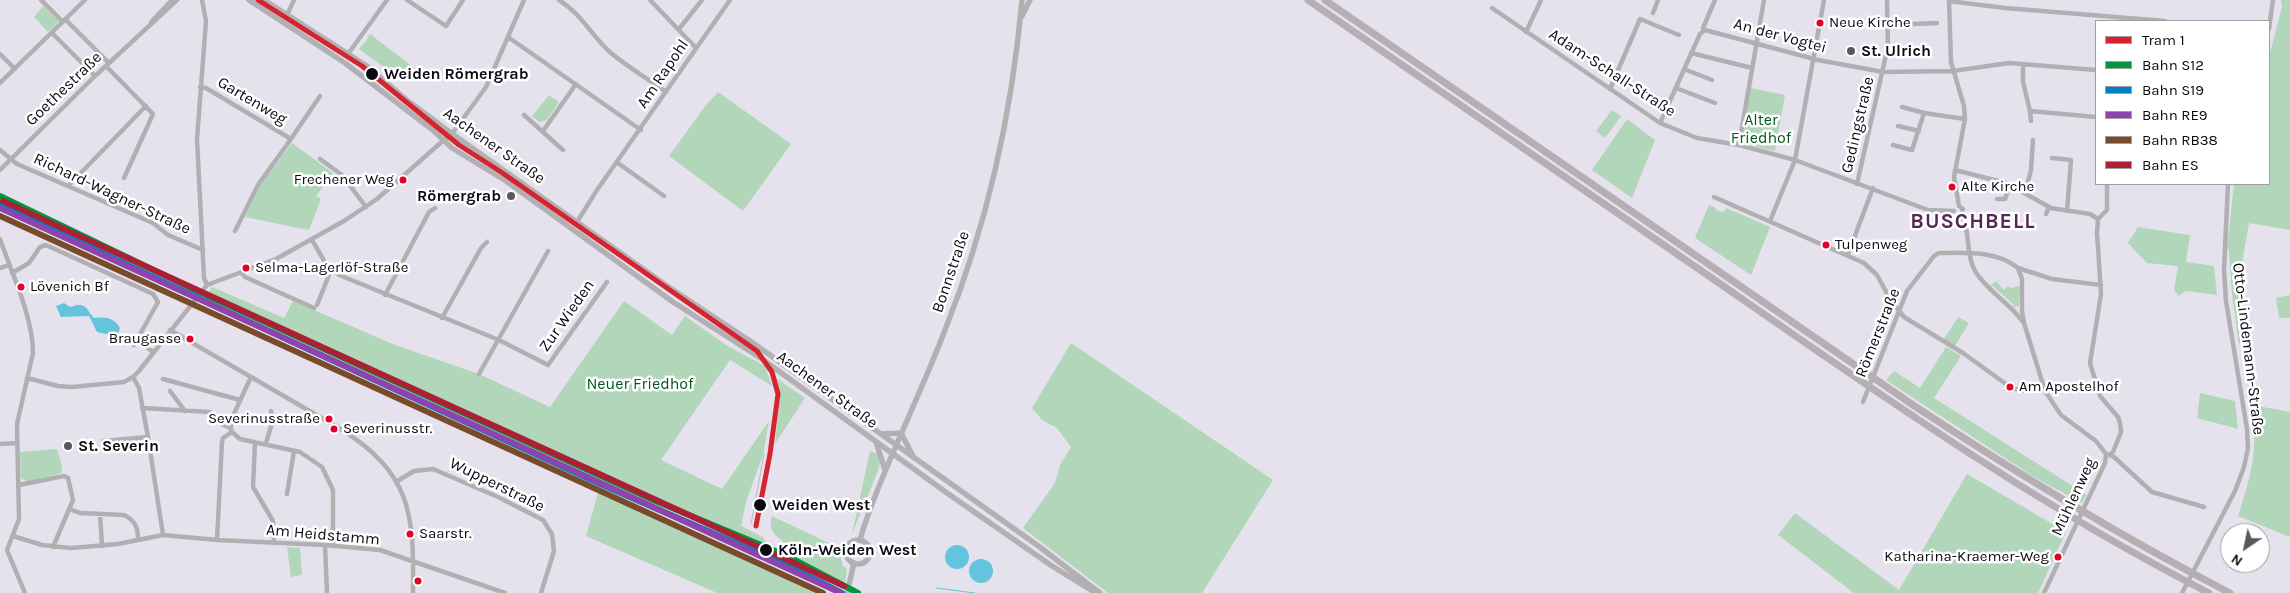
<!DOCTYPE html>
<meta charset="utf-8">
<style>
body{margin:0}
#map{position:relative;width:2290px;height:593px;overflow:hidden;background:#e5e2ed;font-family:Karla,sans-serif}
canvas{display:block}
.legend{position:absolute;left:2095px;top:20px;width:175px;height:165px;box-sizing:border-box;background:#fff;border:1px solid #9e9da0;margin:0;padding:6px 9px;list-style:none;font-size:15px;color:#0c0a11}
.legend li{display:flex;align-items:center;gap:10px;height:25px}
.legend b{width:25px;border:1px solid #9e9da0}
.north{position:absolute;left:2220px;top:523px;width:50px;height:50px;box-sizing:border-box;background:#fff;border:1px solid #9e9da0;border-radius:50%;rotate:214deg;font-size:14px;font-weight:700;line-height:20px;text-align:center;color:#0c0a11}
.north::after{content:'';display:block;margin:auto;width:18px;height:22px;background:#58565e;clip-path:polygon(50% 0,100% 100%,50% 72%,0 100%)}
</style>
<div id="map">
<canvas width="2290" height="593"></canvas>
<ul class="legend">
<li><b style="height:6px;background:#d52330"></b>Tram 1</li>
<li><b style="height:6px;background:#009640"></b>Bahn S12</li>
<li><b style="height:6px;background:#0080c8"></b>Bahn S19</li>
<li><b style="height:6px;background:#8e44ad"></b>Bahn RE9</li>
<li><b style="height:6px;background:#7a4b2a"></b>Bahn RB38</li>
<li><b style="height:6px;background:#aa2135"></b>Bahn ES</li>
</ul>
<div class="north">N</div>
</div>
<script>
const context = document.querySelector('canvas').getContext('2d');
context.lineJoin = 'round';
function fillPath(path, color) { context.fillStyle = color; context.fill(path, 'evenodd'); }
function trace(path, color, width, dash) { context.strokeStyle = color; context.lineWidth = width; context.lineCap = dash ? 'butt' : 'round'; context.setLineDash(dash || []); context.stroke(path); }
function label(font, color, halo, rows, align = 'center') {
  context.font = font + ' Karla,sans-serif'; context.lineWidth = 5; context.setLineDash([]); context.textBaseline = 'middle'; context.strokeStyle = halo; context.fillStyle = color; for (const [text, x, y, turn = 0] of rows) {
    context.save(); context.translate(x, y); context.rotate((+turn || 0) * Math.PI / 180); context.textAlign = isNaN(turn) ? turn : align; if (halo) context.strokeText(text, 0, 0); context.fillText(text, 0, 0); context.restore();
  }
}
fillPath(new Path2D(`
 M2281 0H2290V230L2249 223C2243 260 2231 304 2246 341L2239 345 2232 295 2229 251 2227 248 2234 184H2269V57L2282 7Z
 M43 6 59 21 48 32 34 17Z
 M370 34 413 67 403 81 359 49 363 44H364Z
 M1751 88 1785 95 1775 151 1742 143Z
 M718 92 791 144 743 211 669 156 706 105Z
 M549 95 559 102 547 120 539 122 532 116Z
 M1612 110 1621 116 1605 138 1596 131Z
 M1627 119 1655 140 1632 198 1592 170Z
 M292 143 333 173 316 196 321 199 310 228 308 230 245 217 259 187Z
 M1709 205 1716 208V210L1724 212 1726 208 1770 227 1751 275 1695 238Z
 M2138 227 2190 235 2186 262 2214 266 2217 295 2185 291 2179 296 2174 290 2178 266 2147 263 2128 243Z
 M1996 281 2004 290 2008 286 2010 288 2020 286 2019 306 2013 307 2014 305 1993 286H1990Z
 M212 287 284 318 293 301 395 345 479 374 550 407 624 301 672 335 685 316 726 345 765 366 772 386 730 360 661 460 722 489 769 421 763 455 746 502 741 526 763 537 767 545 670 505 598 471H595L333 349 217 298 208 293Z
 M2290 295V318H2279L2276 298Z
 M1958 317 1969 323 1955 346 1944 339Z
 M1071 343 1273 480 1202 593H1108L1023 528 1055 483 1060 465 1071 447 1057 428 1042 420 1032 408Z
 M1946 347 1961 356 1934 398 2074 487 2086 495 2082 503 2034 477 1886 380 1894 371 1920 388Z
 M776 378 805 398 775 444 780 398Z
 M2200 393 2235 401 2238 429 2197 418Z
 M2252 405 2290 412V537L2238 516C2252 472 2258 452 2252 405Z
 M57 449 62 466 61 473 29 482 24 480 21 478 20 452Z
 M870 451 878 454 880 463 878 471 852 534Z
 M1967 474 2061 529 2065 534 2038 593H1854L1778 535 1795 513 1899 590Z
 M599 489 826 593H717L586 536Z
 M772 516 835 546 839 552 843 566 847 569 845 583 780 550 783 541C773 535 768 527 772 516Z
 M287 547 300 548 302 575 291 577Z`), '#b1d6b9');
fillPath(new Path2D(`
 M64 303 70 307C86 301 86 309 94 318 104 317 114 317 120 328L118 335 114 336 97 332 89 316 61 317 56 306Z
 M945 557a12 12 0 1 1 24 0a12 12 0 1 1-24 0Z
 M969 571a12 12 0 1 1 24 0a12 12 0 1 1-24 0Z`), '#64c3dd');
trace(new Path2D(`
 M936 588 975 593`), '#64c3dd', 1);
trace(new Path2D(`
 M41 0 63 22
 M202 0 206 21 197 139 204 278 207 285
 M407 0 446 26 463 0
 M559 0C584 16 591 36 611 53 628 67 648 79 666 92
 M650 0 696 48
 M1949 0 1951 62 1964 106 1965 119 1954 177 1959 206 1963 209 1961 214
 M1949 1 2005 8 2165 21
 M1492 8 1660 123 1697 138 1739 145 1795 160 1928 210 1954 211
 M1653 13 1658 0
 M287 15 294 0
 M66 20 109 63
 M151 22 172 0
 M1888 25 1937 23
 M1703 28 1715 0
 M679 29 702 0
 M2269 29 2273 0
 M1526 32 1541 0
 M52 33 95 76
 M508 37 641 130
 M1691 53 1752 68
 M0 54 15 69
 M348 54 387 0
 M2023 64V82L2030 111 2096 117
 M106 66 153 114 124 178
 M1684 69 1712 80
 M0 83 85 0
 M200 87 206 88 291 139 258 185 235 231
 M1676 88 1715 103
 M1610 89 1640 19 1679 35
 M1902 107 1924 113
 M2030 111 2031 121
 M524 115 563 150
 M1660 123 1700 34 1705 30 1818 60 1883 72 1953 71 2009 63 2096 70
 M1898 126 1919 131
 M543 131 576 84
 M291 139 320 96
 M1739 145 1764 0
 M1893 145 1912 150 1924 113 1965 119
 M0 150 17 164 153 223 168 235 203 250
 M2052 158 2071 160 2067 211
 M320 159 342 175 366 207
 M618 163 664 196
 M0 170 95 76 177 0
 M1955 170 2006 183 2051 208 2090 214 2098 219 2097 232 2101 294 2090 363 2100 396 2118 417 2120 423 2121 432 2113 452 2110 454
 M1857 184 1888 46 1887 0
 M68 186 146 106
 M2025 193 2031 170 2033 140
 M1714 197 1864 263 1877 275 1890 299 1904 317 1963 353 2010 387 2022 391H2045
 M1997 199H2005L2010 185
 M1961 214C1971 231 1965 253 1975 271 1987 291 2010 303 2023 322
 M2046 214 2049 207
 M2098 219 2107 210V184
 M1770 221 1795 160 1824 0
 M577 222 597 190 730 0
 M0 239C12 274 33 317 33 353L17 424 19 519 7 550 25 593
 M312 240 326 264 339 275 499 340 548 365 607 282
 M1848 254 1873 188
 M0 268 9 265
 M2018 268 2052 279 2101 285
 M241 272 245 277 314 308
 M12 273 29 263 40 247 46 245 153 294 158 302 134 345
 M385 295 429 212 435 208
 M317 305 331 270
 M442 318 481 248 487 242
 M170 330 339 428C412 473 414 514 413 593
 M137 340 153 352
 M479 374 548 251
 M133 377 139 388 148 437 163 535
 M251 377 231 420V431L240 439 300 452 322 467 333 490V545
 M27 378 58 386 72 387 124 382 133 377 139 371 207 285 276 259 344 221 377 199 454 131 486 87 524 0
 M163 379 240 400
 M170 391 185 411
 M1863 402 1907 291 1934 256 1939 253C1965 253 1997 250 2018 268L2022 279V311L2024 323 2045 391 2061 415 2096 441 2106 454 2105 463 2044 593
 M142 408 210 412 218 422 230 428
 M103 441 148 437
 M255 442 253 487 273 521 274 543
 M266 443 273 420 271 411
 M0 444 17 443
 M2107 454 2114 457 2152 492 2204 507
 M396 482 414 471 433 469 498 497 543 520 552 534 554 551 541 593
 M19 485 64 476 68 478 73 500 53 547
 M287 494 294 451
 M69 509 80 513 124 515C136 521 138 528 138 540
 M100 514 102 546
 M13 536 42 545 71 548 118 544 163 535 217 540 325 545 380 550 505 593
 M217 540 222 442 223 438 232 432
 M325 545 327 593
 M2182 593 2235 491 2244 467 2248 448 2247 429 2226 301 2224 270 2228 184`), '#b0afb2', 4.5);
trace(new Path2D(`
 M249 0 345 63 434 131 452 148 506 181 673 302 762 359 947 493 1052 566 1096 593
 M264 0 367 66 408 101 451 133 670 288 753 343 1037 545 1100 593
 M1022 16 1030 0
 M901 433 913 456
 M881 434 901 433
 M876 442 885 470
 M860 540C868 511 880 483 892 455 910 413 929 372 945 330 987 225 1012 113 1022 0
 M846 552a12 12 0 1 1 24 0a12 12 0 1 1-24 0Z
 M847 593 854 563`), '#b3b0b4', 5.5);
trace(new Path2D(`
 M1308 0C1445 95 1583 188 1719 283 1879 394 2036 505 2209 593
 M1325 0 1913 405C2016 473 2120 536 2230 593`), '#b5aeb2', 7);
trace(new Path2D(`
 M751 524 764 454`), '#bcbbbe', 1);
trace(new Path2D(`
 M0 196 193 289 653 500 785 555 858 593`), '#009640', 6);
trace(new Path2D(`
 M0 204C195 298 391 388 587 478 672 517 759 550 842 593`), '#0080c8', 6);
trace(new Path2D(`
 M0 208 841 593`), '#8e44ad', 6);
trace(new Path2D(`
 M0 216 823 593`), '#7a4b2a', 6);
trace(new Path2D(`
 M3 201 844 586`), '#aa2135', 6);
trace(new Path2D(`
 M258 0 362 66 459 145 501 172 757 351 772 372 778 394 770 454 756 526`), '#d52330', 5);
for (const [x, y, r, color] of [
 [1820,23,4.5,"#e4002b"],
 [1851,51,5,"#58565e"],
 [372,74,7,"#0c0a11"],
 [403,180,4.5,"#e4002b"],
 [1952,187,4.5,"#e4002b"],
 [511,196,5,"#58565e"],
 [1826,245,4.5,"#e4002b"],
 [246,268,4.5,"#e4002b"],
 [21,287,4.5,"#e4002b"],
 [190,339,4.5,"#e4002b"],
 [2010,387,4.5,"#e4002b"],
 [329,419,4.5,"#e4002b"],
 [334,429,4.5,"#e4002b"],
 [68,446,5,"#58565e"],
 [760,505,7,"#0c0a11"],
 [410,534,4.5,"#e4002b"],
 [766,550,7,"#0c0a11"],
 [2058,557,4.5,"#e4002b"],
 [418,581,4.5,"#e4002b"]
]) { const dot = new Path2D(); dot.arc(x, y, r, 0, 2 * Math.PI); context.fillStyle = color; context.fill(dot); trace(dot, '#fff', 2); }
label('15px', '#0c0a11', '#fff', [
 ["Neue Kirche",1829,23],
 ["Frechener Weg",394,180,"right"],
 ["Alte Kirche",1961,187],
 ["Tulpenweg",1835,245],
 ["Selma-Lagerlöf-Straße",255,268],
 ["Lövenich Bf",30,287],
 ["Braugasse",181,339,"right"],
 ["Am Apostelhof",2019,387],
 ["Severinusstraße",320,419,"right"],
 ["Severinusstr.",343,429],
 ["Saarstr.",419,534],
 ["Katharina-Kraemer-Weg",2049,557,"right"]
], 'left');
label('16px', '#0c0a11', '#fff', [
 ["An der Vogtei",1780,36,15],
 ["Adam-Schall-Straße",1612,73,33],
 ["Am Rapohl",663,74,-56],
 ["Goethestraße",64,89,-44],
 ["Gartenweg",252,101,31],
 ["Gedingstraße",1858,125,-77],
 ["Aachener Straße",494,146,35],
 ["Richard-Wagner-Straße",112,194,25],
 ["Bonnstraße",951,272,-71],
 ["Zur Wieden",567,316,-55],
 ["Römerstraße",1878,333,-68],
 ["Otto-Lindemann-Straße",2248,349,83],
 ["Aachener Straße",827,390,36],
 ["Wupperstraße",497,485,26],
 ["Mühlenweg",2074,497,-65],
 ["Am Heidstamm",323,535,5]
]);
label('bold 16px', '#0c0a11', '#fff', [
 ["St. Ulrich",1861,51],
 ["Römergrab",501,196,"right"],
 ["St. Severin",78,446]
], 'left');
label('bold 16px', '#0c0a11', '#fff', [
 ["Weiden Römergrab",384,74],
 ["Weiden West",772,505],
 ["Köln-Weiden West",778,550]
], 'left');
label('16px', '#00581c', '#fff', [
 ["Alter",1761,120],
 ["Friedhof",1761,138],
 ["Neuer Friedhof",640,384]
]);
context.letterSpacing = '1px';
label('bold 21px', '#54275a', '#fff', [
 ["BUSCHBELL",1973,222]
]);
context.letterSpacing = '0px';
</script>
